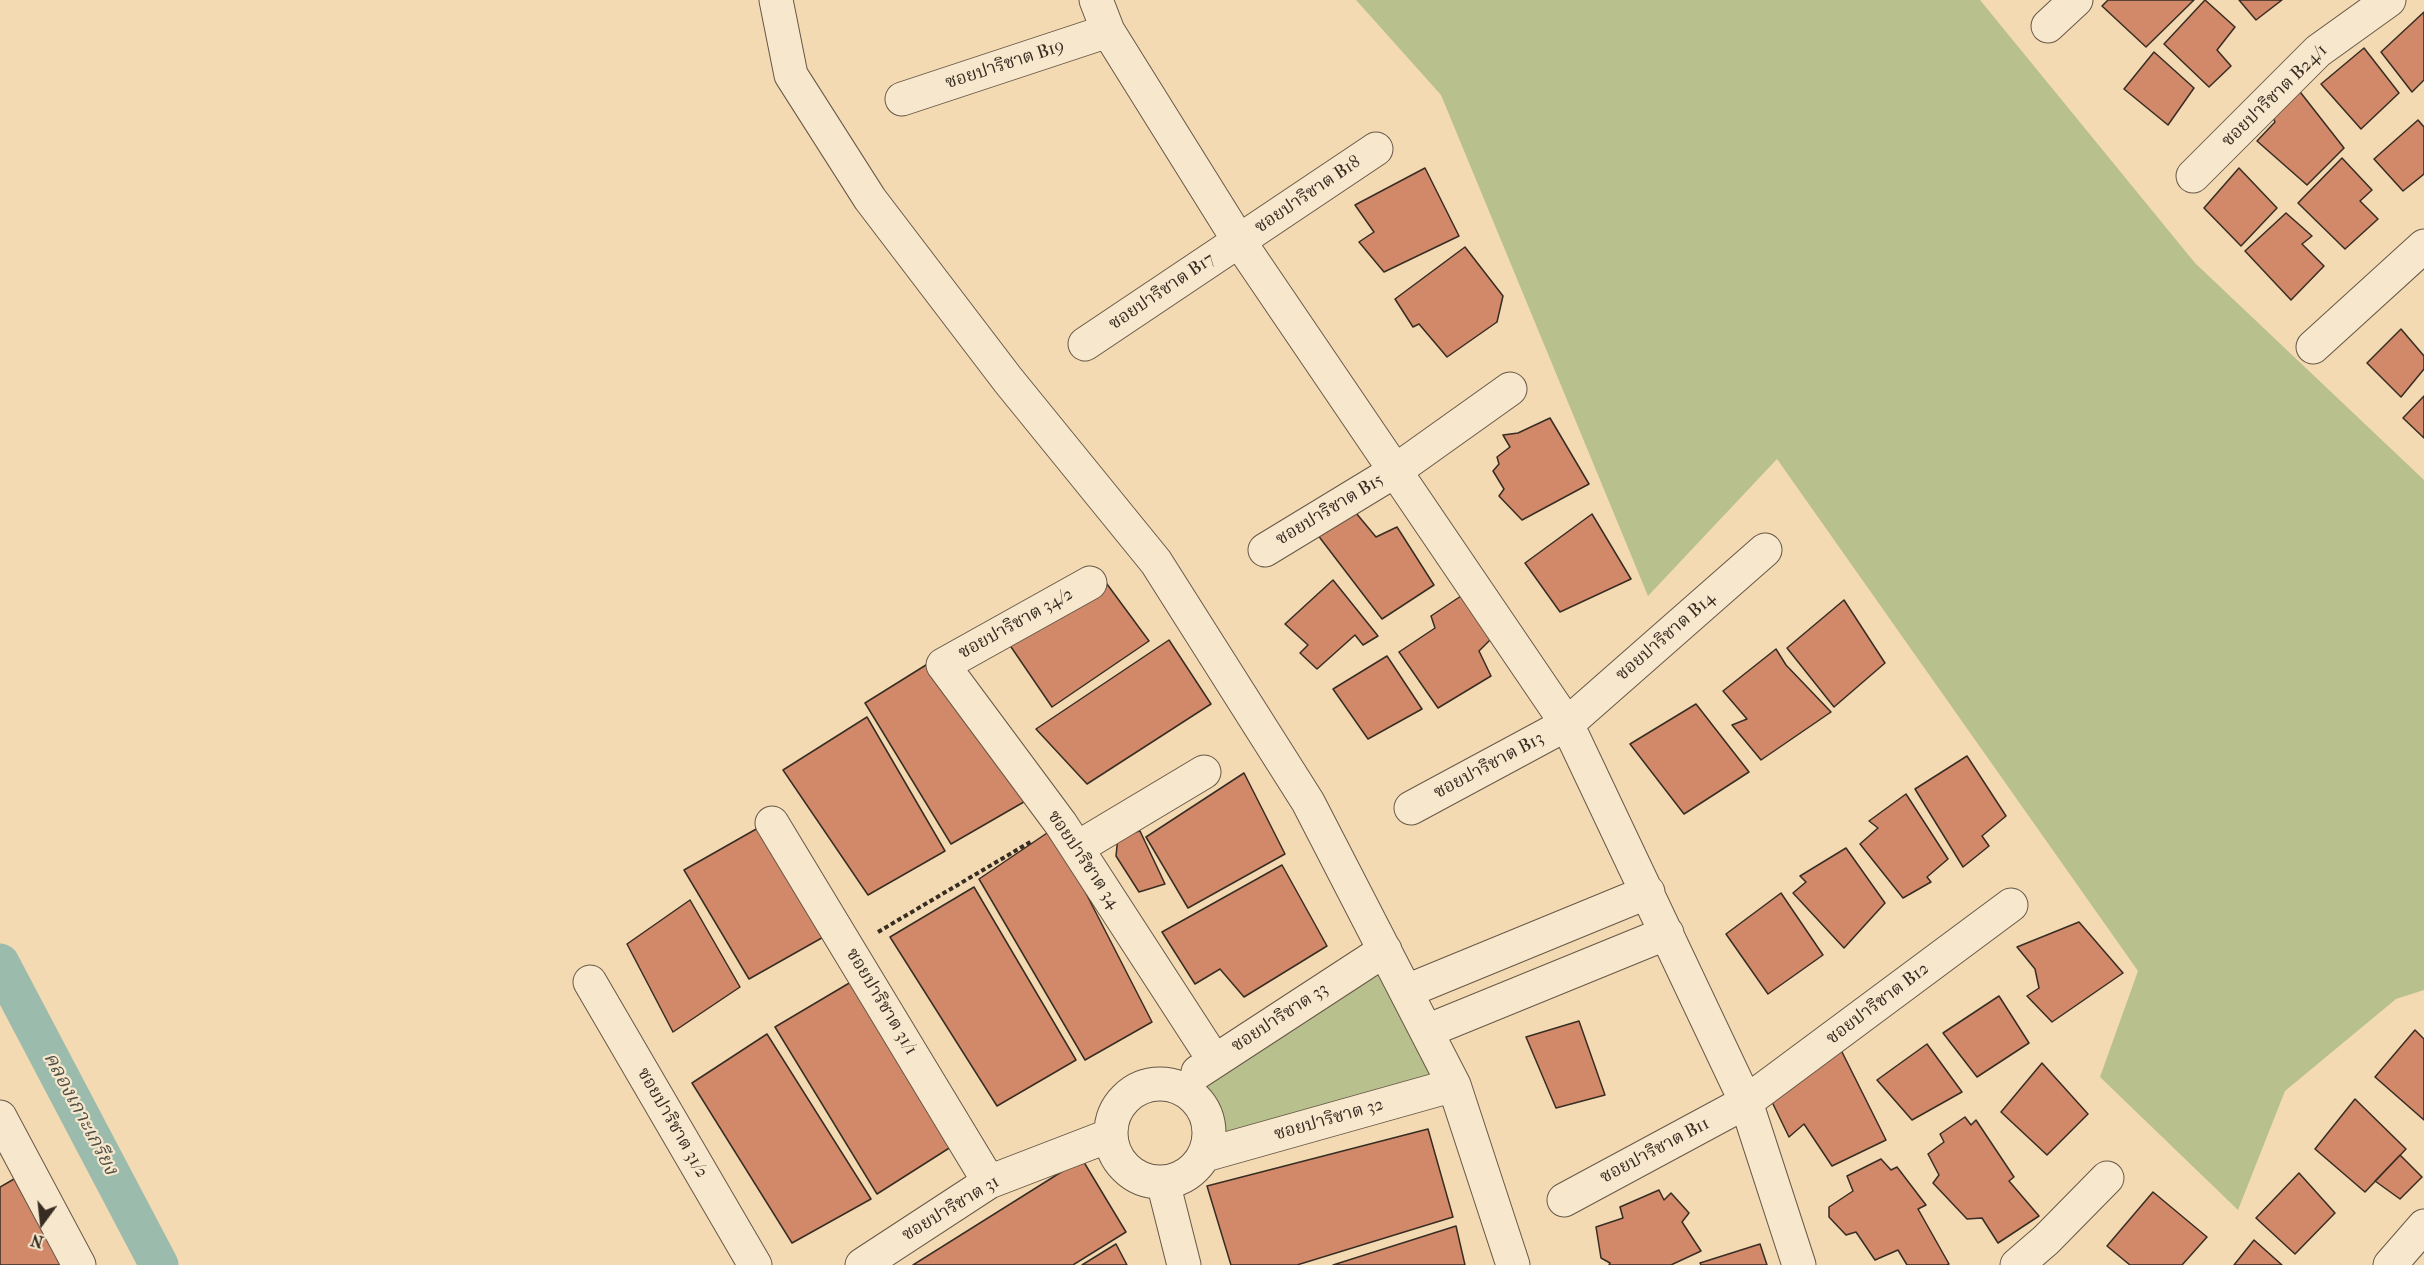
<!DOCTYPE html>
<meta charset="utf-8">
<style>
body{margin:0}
#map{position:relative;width:2424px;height:1265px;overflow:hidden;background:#f3dab2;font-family:"IM FELL French Canon",serif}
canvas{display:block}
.north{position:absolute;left:12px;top:1193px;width:60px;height:60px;-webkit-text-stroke:4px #f7e7cd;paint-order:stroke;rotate:195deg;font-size:16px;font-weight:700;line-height:24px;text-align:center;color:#382d23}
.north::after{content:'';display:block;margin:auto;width:21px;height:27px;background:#382d23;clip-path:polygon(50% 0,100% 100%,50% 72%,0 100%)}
</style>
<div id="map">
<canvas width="2424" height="1265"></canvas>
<div class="north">N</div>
</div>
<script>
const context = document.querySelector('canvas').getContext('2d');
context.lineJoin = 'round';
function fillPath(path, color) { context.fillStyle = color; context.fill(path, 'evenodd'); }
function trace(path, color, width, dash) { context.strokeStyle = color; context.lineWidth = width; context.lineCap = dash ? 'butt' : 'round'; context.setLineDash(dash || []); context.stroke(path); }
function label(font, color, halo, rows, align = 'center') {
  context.font = font + ' "IM FELL French Canon","Noto Serif Thai",serif'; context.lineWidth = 4.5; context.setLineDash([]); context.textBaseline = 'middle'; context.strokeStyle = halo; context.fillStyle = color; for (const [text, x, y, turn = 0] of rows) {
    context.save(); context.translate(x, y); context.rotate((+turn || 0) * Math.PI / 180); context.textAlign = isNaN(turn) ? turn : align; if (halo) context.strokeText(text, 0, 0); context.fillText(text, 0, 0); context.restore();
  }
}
fillPath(new Path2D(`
 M1356 0H1980L2195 263 2424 480V990L2396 999 2285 1091 2238 1210 2100 1077 2138 971 1777 459 1648 596 1441 95Z
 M1384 956 1443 1080 1215 1137C1213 1109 1209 1102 1187 1086Z`), '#b8c08e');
trace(new Path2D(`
 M0 963 159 1265`), '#9bbbad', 39);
const building = new Path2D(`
 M2108 0H2194L2146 47 2102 6Z
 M2205 0 2235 27 2217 50 2231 66 2209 87 2164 44Z
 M2239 0H2282L2256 20Z
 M2424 12V80L2412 92 2381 52Z
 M2364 48 2399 93 2361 129 2321 84Z
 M2154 52 2194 88 2168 125 2124 89Z
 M2297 88 2344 148 2307 185 2257 141 2275 122 2272 115Z
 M2418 120 2424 127V174L2403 191 2374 159Z
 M2342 158 2372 190 2360 201 2378 219 2345 249 2298 203Z
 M1425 168 1459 236 1384 272 1359 242 1374 232 1355 205Z
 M2239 168 2277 208 2241 246 2204 208Z
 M2286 213 2312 236 2302 244 2324 266 2291 300 2245 251Z
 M1465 247 1503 296 1497 322 1447 357 1419 324 1413 327 1395 299Z
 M2401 329 2424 356V369L2401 397 2367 363Z
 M2424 396V438L2403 418Z
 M1550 418 1589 484 1522 520 1499 496 1504 489 1493 471 1499 464 1497 457 1510 447 1503 435 1518 433Z
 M1351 507 1376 537 1397 527 1434 585 1382 619 1317 534Z
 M1592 514 1631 579 1560 612 1525 563Z
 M1104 580 1149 641 1052 707 1007 641Z
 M1333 580 1378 636 1363 645 1355 635 1317 669 1300 653 1308 645 1285 624Z
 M1461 596 1492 638 1479 651 1491 676 1438 708 1399 652 1435 628 1431 616Z
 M1844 600 1885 663 1834 707 1787 648Z
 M1169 640 1211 704 1087 784 1036 729Z
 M1776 649 1786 665 1831 712 1761 760 1732 725 1747 719 1723 691Z
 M1387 656 1422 709 1368 739 1333 689Z
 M934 660 1029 799 951 844 865 703Z
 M1696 704 1749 772 1684 814 1630 744Z
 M867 717 945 851 868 895 783 770Z
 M1967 756 2006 816 1982 836 1989 846 1963 867 1915 789Z
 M1244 773 1285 854 1188 908 1146 837Z
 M1906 794 1948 859 1927 877 1931 882 1903 898 1860 844 1878 828 1869 821Z
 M758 828 827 935 749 979 684 870Z
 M1053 829 1152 1022 1085 1060 979 879Z
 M1140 831 1165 884 1139 892 1116 856 1118 836Z
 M1846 848 1885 903 1844 948 1793 893 1806 882 1800 876Z
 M1282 865 1327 946 1244 997 1220 969 1195 984 1162 932Z
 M974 887 1076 1060 997 1106 890 937Z
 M1781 893 1823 955 1768 994 1726 934Z
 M690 900 740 987 673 1032 627 944Z
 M2079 922 2123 973 2052 1022 2027 996 2039 988 2035 969 2017 947Z
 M851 982 954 1145 877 1194 775 1027Z
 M1999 996 2029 1043 1977 1077 1943 1033Z
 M1579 1021 1605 1095 1556 1108 1526 1037Z
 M2415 1030 2424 1039V1120L2375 1077Z
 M767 1034 871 1199 792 1243 692 1083Z
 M1927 1044 1962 1092 1912 1120 1877 1080Z
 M1839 1046 1886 1140 1832 1166 1804 1124 1789 1137 1772 1102Z
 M2042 1063 2088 1114 2047 1155 2001 1112Z
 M2355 1099 2406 1149 2365 1192 2315 1149Z
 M1965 1117 1971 1125 1976 1120 2014 1177 2009 1181 2039 1216 1998 1243 1982 1218 1967 1219 1933 1183 1939 1175 1928 1154 1944 1142 1940 1134Z
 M1428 1129 1453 1217 1297 1265H1231L1207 1186Z
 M2400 1155 2422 1177 2400 1199 2375 1181Z
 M1082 1159 1126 1232 1073 1265H913Z
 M1881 1159 1891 1170 1897 1167 1926 1205 1918 1209 1949 1264 1947 1265H1907L1898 1250 1875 1260 1856 1232 1846 1235 1829 1217V1207L1853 1191 1847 1176Z
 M2299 1173 2335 1213 2295 1254 2256 1218Z
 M14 1179 63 1265H0V1187Z
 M1659 1190 1664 1200 1671 1193 1689 1213 1682 1222 1701 1251 1671 1265H1609L1610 1263 1601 1258 1596 1227 1623 1218 1620 1207Z
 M2153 1192 2207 1237 2182 1265H2130L2107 1246Z
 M1456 1226 1465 1265H1333Z
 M2254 1240 2282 1265H2234Z
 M1116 1244 1127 1265H1082Z
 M1760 1244 1767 1265H1701L1700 1263Z`);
fillPath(building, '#d1896a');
trace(building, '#382d23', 1.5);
const minor = new Path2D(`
 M776 0 791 75 870 199 1008 380 1156 562 1308 802 1454 1085 1513 1265
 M1096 0 1108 31 1239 241 1567 724 1746 1102 1799 1265
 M2048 26 2076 0
 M902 99 1108 31
 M2193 176 2318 51 2389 0
 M1085 344 1376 149
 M2313 347 2424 246
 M1265 550 1395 471 1510 389
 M1090 583 943 665 1061 824 1214 1060
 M1411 808 1567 724 1765 550
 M772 823 989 1182
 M1077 848 1204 772
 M590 982 755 1265
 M1407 991 1648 892
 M1427 1031 1667 933
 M1198 1072 1385 950
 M1111 1133a49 49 0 1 1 98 0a49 49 0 1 1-98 0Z
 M0 1117 79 1265
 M1205 1155 1454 1085
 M1163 1182 1184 1265
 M1564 1200 1746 1102 2011 905
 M862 1265 989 1182 1111 1135
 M2017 1265 2046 1240 2107 1178
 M2390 1265 2424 1226`);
trace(minor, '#675847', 35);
trace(new Path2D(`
 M878 932 1032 841`), '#382d23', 4, [4.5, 3]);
trace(minor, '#f7e7cd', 33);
label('18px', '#382d23', '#f7e7cd', [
 ["ซอยปาริชาต B19",1005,65,-18],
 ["ซอยปาริชาต B24/1",2275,96,-44],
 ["ซอยปาริชาต B18",1308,195,-34],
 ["ซอยปาริชาต B17",1162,292,-34],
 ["ซอยปาริชาต B15",1330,510,-31],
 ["ซอยปาริชาต 34/2",1016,624,-29],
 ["ซอยปาริชาต B14",1666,637,-41],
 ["ซอยปาริชาต B13",1489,766,-28],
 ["ซอยปาริชาต 34",1083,860,56],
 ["ซอยปาริชาต 31/1",881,1002,59],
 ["ซอยปาริชาต B12",1878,1004,-37],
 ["ซอยปาริชาต 33",1280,1018,-33],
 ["ซอยปาริชาต 32",1329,1120,-16],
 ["ซอยปาริชาต 31/2",672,1123,60],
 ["ซอยปาริชาต B11",1655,1151,-28],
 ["ซอยปาริชาต 31",951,1209,-31]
]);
label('italic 20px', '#515046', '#f7e7cd', [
 ["คลองเกาะเกรียง",80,1114,62]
]);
</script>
